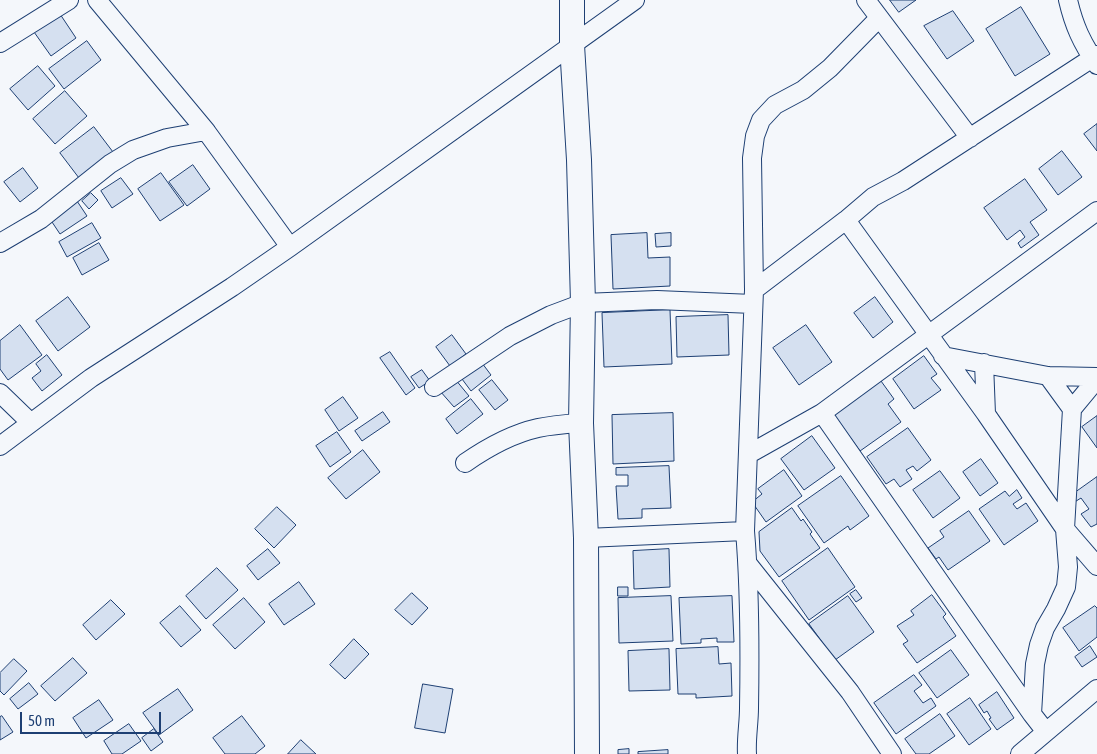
<!DOCTYPE html>
<style>
body{margin:0}
#map{position:relative;width:1097px;height:754px;overflow:hidden;background:#f4f7fb;font-family:"Asap Condensed",sans-serif}
canvas{display:block}
.scale{position:absolute;left:20px;top:712px;width:141px;height:22px;box-sizing:border-box;border:2px solid #1d3f73;border-top:0;padding-left:6px;font-size:15px;line-height:18px;white-space:nowrap;color:#1d3f73;-webkit-text-stroke:4px #f4f7fb;paint-order:stroke}
</style>
<div id="map">
<canvas width="1097" height="754"></canvas>
<div class="scale">50 m</div>
</div>
<script>
const context = document.querySelector('canvas').getContext('2d');
context.lineJoin = 'round';
function fillPath(path, color) { context.fillStyle = color; context.fill(path, 'evenodd'); }
function trace(path, color, width, dash) { context.strokeStyle = color; context.lineWidth = width; context.lineCap = dash ? 'butt' : 'round'; context.setLineDash(dash || []); context.stroke(path); }
const building = new Path2D(`
 M890 0H916L899 12Z
 M1021 7 1050 54 1015 76 986 29Z
 M953 11 974 41 947 59 924 26Z
 M60 14 76 38 51 56 34 32Z
 M87 41 101 60 64 89 49 69Z
 M38 66 55 86 28 110 10 89Z
 M65 91 87 116 55 144 33 119Z
 M1097 124V151L1084 134Z
 M94 127 113 152 79 178 60 153Z
 M1062 151 1082 177 1058 195 1039 169Z
 M193 165 210 189 187 206 169 182Z
 M23 168 38 188 20 202 4 182Z
 M161 173 184 205 160 221 138 189Z
 M121 178 133 194 112 208 101 191Z
 M1025 179 1047 210 1030 222 1039 235 1021 248 1018 243 1025 237 1020 230 1007 240 984 208Z
 M91 193 98 200 89 209 82 201Z
 M77 201 87 216 60 234 50 219Z
 M92 223 101 238 67 257 59 242Z
 M647 233 648 258 670 257V286L613 289 611 235Z
 M671 233V246L656 247 655 234Z
 M99 243 109 260 82 275 73 258Z
 M68 297 90 327 58 351 36 321Z
 M875 297 893 322 873 338 854 313Z
 M670 310 672 364 604 367 602 313Z
 M728 315 729 355 677 357 676 317Z
 M20 325 42 355 8 380 0 369V341Z
 M806 325 832 362 799 385 773 348Z
 M452 335 466 354 450 366 436 347Z
 M390 352 415 388 406 395 380 358Z
 M47 355 62 375 42 391 32 378 41 371 36 364Z
 M924 356 937 374 931 378 941 390 914 409 893 379Z
 M479 359 491 375 471 391 459 375Z
 M422 370 430 381 419 388 411 377Z
 M455 379 469 396 454 407 440 391Z
 M492 380 508 400 495 410 479 390Z
 M881 381 894 399 888 404 901 422 860 451 834 415Z
 M343 397 358 418 339 431 325 410Z
 M471 399 483 414 457 434 446 419Z
 M383 412 390 422 362 441 355 431Z
 M673 413 674 461 613 464 612 415Z
 M1097 416V448L1082 427Z
 M908 428 931 460 917 471 913 466 906 470 912 479 900 487 894 479 886 484 867 457Z
 M337 432 351 452 330 467 316 446Z
 M812 436 835 468 804 490 781 459Z
 M363 450 380 472 346 499 328 478Z
 M981 459 998 483 980 496 963 472Z
 M669 466 671 508 642 509V518L618 519 616 486H628V475H616V468Z
 M784 470 802 496 766 522 752 502 762 494 758 489Z
 M940 471 960 498 933 518 913 490Z
 M841 476 869 516 850 530 848 526 824 543 798 506Z
 M1097 477V524L1091 527 1081 514 1089 509 1081 498 1073 503 1069 497Z
 M1017 490 1022 498 1013 504 1017 509 1026 503 1038 521 1004 545 979 509 1005 491 1009 496Z
 M277 507 296 525 274 548 255 529Z
 M792 508 801 521 803 519 812 532 810 534 820 548 779 577 760 551 759 532Z
 M969 511 990 541 948 570 939 557 936 559 928 548 944 537 940 531Z
 M828 548 855 587 809 620 782 581Z
 M268 549 280 563 258 580 247 566Z
 M669 549 670 587 634 589 633 551Z
 M217 568 238 590 206 619 186 596Z
 M299 582 315 604 284 625 269 604Z
 M618 587H628V596H618Z
 M856 590 862 598 856 602 850 594Z
 M412 593 428 608 412 625 395 610Z
 M932 595 946 614 943 617 956 636 917 663 903 644 908 641 897 626 914 615 911 611Z
 M671 596 673 641 619 643 618 598Z
 M732 596 734 642H717V638L701 639V643L681 644 679 598Z
 M848 596 874 632 835 660 809 624Z
 M244 598 265 622 235 649 213 625Z
 M111 600 125 614 96 640 83 625Z
 M180 606 201 630 181 647 160 623Z
 M1095 606 1097 608V637L1079 651 1063 628Z
 M354 639 369 654 345 679 330 665Z
 M1090 646 1097 657 1082 667 1075 657Z
 M718 647 719 664 731 663 732 696 696 698V694H678L676 649Z
 M669 649 670 690 629 691 628 651Z
 M951 650 969 675 937 698 919 673Z
 M73 658 87 673 55 701 41 686Z
 M14 659 27 671 4 695 0 691V673Z
 M914 675 922 685 914 691 923 703 931 698 936 706 896 734 874 703Z
 M29 683 38 694 18 709 10 699Z
 M423 684 453 689 445 733 415 728Z
 M178 689 193 710 159 735 143 713Z
 M997 692 1014 718 997 730 989 719 991 718 987 711 984 713 979 705Z
 M970 698 991 729 969 745 947 714Z
 M99 700 113 720 86 738 73 718Z
 M940 714 955 736 929 754H916L905 739Z
 M2 716 13 732 0 740V717Z
 M242 716 265 746 255 754H225L213 738Z
 M129 724 141 741 122 754H112L104 741Z
 M154 729 163 742 151 751 142 738Z
 M301 740 316 754H288Z
 M629 749V754H618V750Z
 M668 750V754H638V752Z`);
fillPath(building, '#d5e0f0');
trace(building, '#1d3f73', 1);
const street = new Path2D(`
 M97 0 206 131 290 247
 M866 0 970 138
 M1068 0C1074 26 1082 43 1097 65
 M0 43 69 0
 M846 220 986 414 1065 529 1097 566
 M0 243 41 219 110 164 133 150 167 138 206 131
 M754 290 846 220 873 197 903 181 1097 55
 M943 356 1048 376 1097 377
 M984 363 986 414
 M1048 376 1072 409
 M434 387 510 336 551 315 583 303 657 300 753 304
 M0 393 30 422
 M822 413 1032 714 1046 732
 M0 446 91 378 232 287 290 247 635 0
 M749 454 822 413 1097 211
 M465 463C488 447 511 434 538 428 552 425 567 424 581 423
 M586 538 745 531
 M748 564 850 692 892 754
 M1032 714 1035 664 1039 645 1045 628 1056 609 1066 587 1068 567 1065 529 1072 409 1097 379
 M747 754C746 739 749 723 749 708 750 649 750 590 745 531L754 290 752 158 755 136 761 120 775 105 803 90 830 68 879 18
 M1020 754 1097 689`);
const secondary = new Path2D(`
 M572 0V45L579 160 583 303 581 423 586 538 587 754`);
trace(street, '#1d3f73', 20);
trace(secondary, '#1d3f73', 26);
trace(street, '#f4f7fb', 18);
trace(secondary, '#f4f7fb', 24);
</script>
